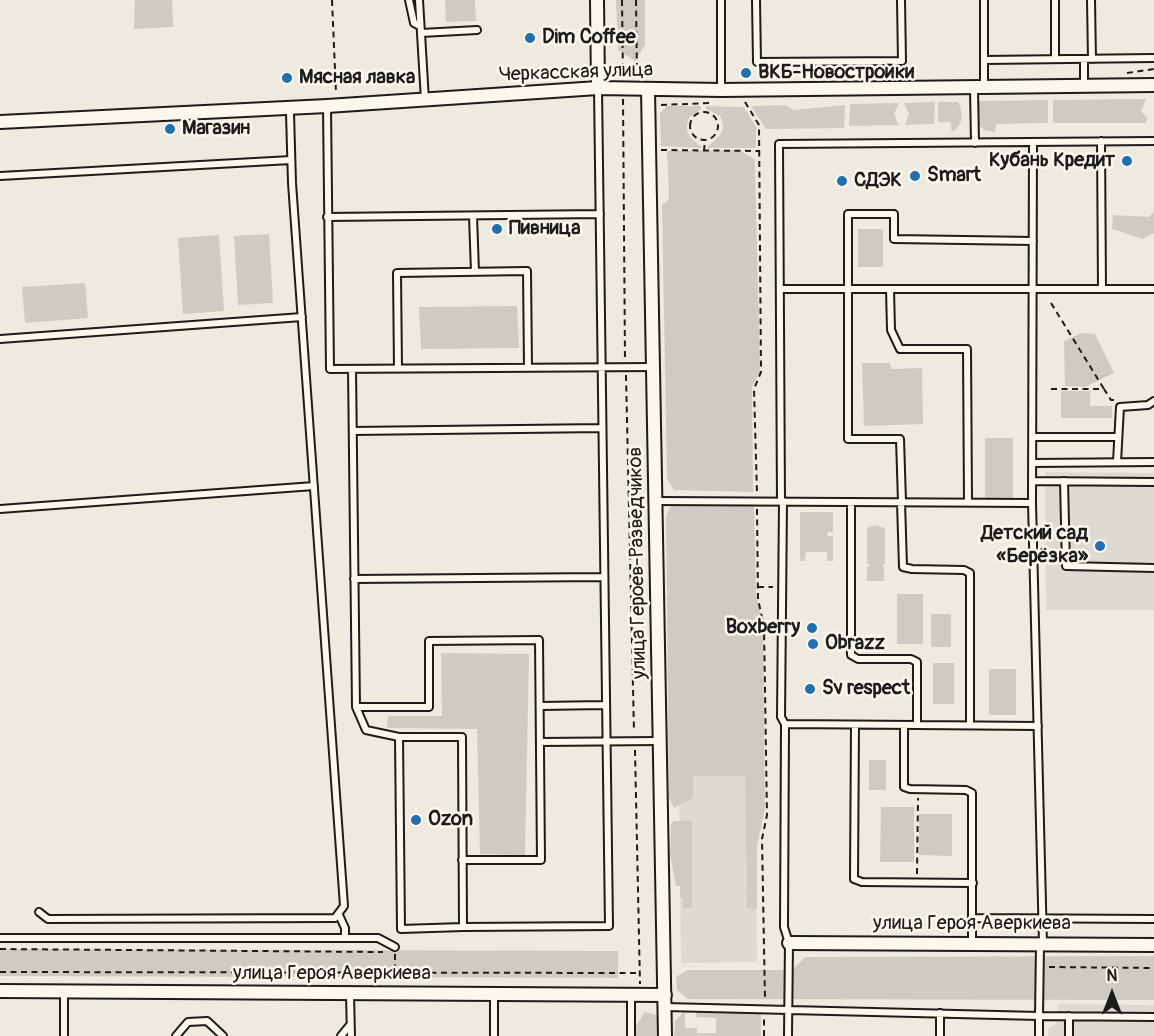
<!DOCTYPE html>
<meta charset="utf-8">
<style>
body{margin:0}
#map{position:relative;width:1154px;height:1036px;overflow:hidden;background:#eeeadf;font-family:Pangolin,sans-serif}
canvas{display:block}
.north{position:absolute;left:1082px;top:964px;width:60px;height:60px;-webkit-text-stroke:4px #fbf7ec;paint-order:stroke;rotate:0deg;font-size:16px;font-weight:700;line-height:24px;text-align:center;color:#1c1c1c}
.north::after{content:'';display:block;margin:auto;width:21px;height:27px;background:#1c1c1c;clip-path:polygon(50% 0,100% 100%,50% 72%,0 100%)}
</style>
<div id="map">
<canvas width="1154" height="1036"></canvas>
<div class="north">N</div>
</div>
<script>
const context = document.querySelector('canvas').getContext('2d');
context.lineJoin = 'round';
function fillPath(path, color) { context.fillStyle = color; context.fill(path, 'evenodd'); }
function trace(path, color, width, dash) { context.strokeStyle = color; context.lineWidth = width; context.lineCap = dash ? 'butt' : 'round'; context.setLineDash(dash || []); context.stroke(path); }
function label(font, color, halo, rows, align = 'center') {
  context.font = font + ' Pangolin,sans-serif'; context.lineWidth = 5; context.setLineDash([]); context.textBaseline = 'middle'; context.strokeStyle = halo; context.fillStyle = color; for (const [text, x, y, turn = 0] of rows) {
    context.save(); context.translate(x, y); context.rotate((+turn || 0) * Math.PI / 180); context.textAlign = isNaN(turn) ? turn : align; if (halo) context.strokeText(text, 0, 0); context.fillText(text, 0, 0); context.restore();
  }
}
fillPath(new Path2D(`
 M1045 472 1154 473V610H1046Z
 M679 766 755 771 757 962 681 963Z
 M1058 1004 1154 1005V1036H1048V1029L1056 1024Z`), '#dedad1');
fillPath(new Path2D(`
 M135 0H172L173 27 134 29Z
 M445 0H475L476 21 446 22Z
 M616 0H645V45L635 61 618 50Z
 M1146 99 1141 111 1147 118 1146 123H1053V100Z
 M1048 100V123L996 124 995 132 984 130 979 125V101Z
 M935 102 934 124 905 125 909 114 904 103Z
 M938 102H958C964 112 963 126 952 132L950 122H938Z
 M899 103 894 114 899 125 849 126 850 104Z
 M785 105 794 110 845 105 844 128 766 129 751 106Z
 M667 106H701V109L689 118C682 135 694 139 702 148L661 146 660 113Z
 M706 106 744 107 756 127V148H707C715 138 729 134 720 116L706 109Z
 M739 150 754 159 755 164 760 372 752 387 753 492 674 490 667 479 662 204 667 202 669 197 667 151Z
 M1154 212V233L1143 239 1112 229 1113 215 1149 217Z
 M858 229H883V267H858Z
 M269 234 273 303 238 305 234 236Z
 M219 235 224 311 183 314 178 238Z
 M85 283 88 318 25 323 22 287Z
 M517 306 519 348 421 349 419 307Z
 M1081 333 1095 334 1114 373 1085 387 1065 386 1064 341Z
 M862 363H890L891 369 922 368 923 424 864 426Z
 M1061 391H1090V406H1112V418H1061Z
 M985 438H1013V499H985Z
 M679 503 754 505 756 594 763 625 765 809 757 846V909L747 908 745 776H693V798L674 808 669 798 666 516 670 507Z
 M800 512H833V532H828L827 536H833V561H827V552H806L805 561H800Z
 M875 525 885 528V564L881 566H884V581H867V567L871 566 867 563V528Z
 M897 594H923V644H897Z
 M931 614H951V647H931Z
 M441 653 529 654 525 855 480 854 477 729 387 728 388 716H442Z
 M933 663H954V704H933Z
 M989 669H1016V715H989Z
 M869 760H886V790H869Z
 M881 807H914V862H880Z
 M919 814H952V856L919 855Z
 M692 821V908H683V898H680V886H676L670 854 671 824 674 821Z
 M0 949 618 951V978L0 976Z
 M1154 956V1000L688 999 677 990 676 977 688 970H792L805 957Z
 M685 1011V1028H697V1033H716V1018L696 1017 697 1011 761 1013V1036H674L675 1021Z
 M645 1012 663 1017 665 1036H636V1026Z`), '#ceccc2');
const lane = new Path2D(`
 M409 0 414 23 420 26
 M419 0 425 100
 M756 0 757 62 902 61 901 0
 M984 0V86
 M1055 0V59
 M1091 0 1092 59
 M421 33 477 30
 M984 60 1154 58
 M1084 86V59
 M974 88 975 143
 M721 90V0
 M327 107 330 369 654 367
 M1101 141 1102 289
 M1033 142 1032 503 1043 944
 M0 176 291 160
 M473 216 475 272
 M327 217 600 214
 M780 289H1154
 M890 289 891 330 900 349H967L968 502
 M0 339 302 317
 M352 369 356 707 366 730 399 737H462L463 927 401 929 399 737
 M398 369 397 273 527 271 528 367
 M353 431 602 428
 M1032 437H1118
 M1117 462 1120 407 1148 405 1154 401
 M1032 463 1154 462
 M1032 481 1154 482
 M1064 481 1066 566 1154 568
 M657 501 1032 503
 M781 501 779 144 1154 141
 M783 501 781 717 785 724 917 725V662L911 659H858L851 655V502
 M901 502 903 567 912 569 964 570 970 573V725
 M902 502 900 439H848V214H894V239L1033 241
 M0 509 314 486
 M354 579 604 577
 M540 706 605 705
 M356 707H429V641L539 640 541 860H462
 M785 724 784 927 789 943 788 1036
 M855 725 854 879 862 882 973 883
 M904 725V787L910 789 966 790 972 793V918L1154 919
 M917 725 1038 726
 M540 742 659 741
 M39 912 48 919 335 918 344 906 292 183 290 113
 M339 915 345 928V938
 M463 927 609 926 598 88
 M0 938H378L395 947
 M972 944V918
 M1040 945 1039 1016 1154 1017
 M64 992V1036
 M350 994 351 1036
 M631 995V1036
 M665 1007 1039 1016V1036
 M940 1013V1036
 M176 1036 188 1022 207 1021 223 1036
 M341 1036 350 1025
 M494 1036V994
 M1069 1036V1016`);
const street = new Path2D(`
 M597 0 598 88
 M648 90 665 1036
 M0 122 327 106 598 88 721 90 1154 85
 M789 943 1154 945
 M0 991 665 995`);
trace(lane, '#1c1c1c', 10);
trace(street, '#1c1c1c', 16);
trace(new Path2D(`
 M332 0 336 93
 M622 0 623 78
 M636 0 637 76
 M1127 73 1154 69
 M623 99 625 360
 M745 102 759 125 761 372 754 389 757 494
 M661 105 711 103
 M690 126a14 14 0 1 1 28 0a14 14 0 1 1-28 0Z
 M661 150 760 151
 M704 151 705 140
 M1051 303 1104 389
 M626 375 634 732
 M1051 389H1104L1111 400H1114
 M757 509 758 599 764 627 767 815 762 839 765 1000
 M758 587H773
 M635 750 640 984
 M917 874 918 798
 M0 949 383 952
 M395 954V973
 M1049 967 1154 968
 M0 972 640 973
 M764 1036V1018`), '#1c1c1c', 2, [6, 4.5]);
trace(lane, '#fbf7ec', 6);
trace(street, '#fbf7ec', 12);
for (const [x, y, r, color] of [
 [530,38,6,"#1f6fb2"],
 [746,73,6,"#1f6fb2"],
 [287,78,6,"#1f6fb2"],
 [170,129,6,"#1f6fb2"],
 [1127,161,6,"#1f6fb2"],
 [915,176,6,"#1f6fb2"],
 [842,181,6,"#1f6fb2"],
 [497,229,6,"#1f6fb2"],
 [1100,546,6,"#1f6fb2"],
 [812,628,6,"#1f6fb2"],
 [813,644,6,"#1f6fb2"],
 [810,689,6,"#1f6fb2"],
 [416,820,6,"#1f6fb2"]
]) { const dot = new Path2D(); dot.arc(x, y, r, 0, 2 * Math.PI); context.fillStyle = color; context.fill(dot); trace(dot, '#fbf7ec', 2); }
label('bold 20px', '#1c1c1c', '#fbf7ec', [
 ["Dim Coffee",542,38],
 ["ВКБ-Новостройки",758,73],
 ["Мясная лавка",299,78],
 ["Магазин",182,129],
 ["Кубань Кредит",1115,161,"right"],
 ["Smart",927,176],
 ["СДЭК",854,181],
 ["Пивница",509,229],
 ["Детский сад",1088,534,"right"],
 ["«Берёзка»",1088,557,"right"],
 ["Boxberry",800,628,"right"],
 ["Obrazz",825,644],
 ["Sv respect",822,689],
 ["Ozon",428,820]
], 'left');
label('20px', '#1c1c1c', '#fbf7ec', [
 ["Черкасская улица",576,73,-2],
 ["улица Героев-Разведчиков",638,563,-91],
 ["улица Героя Аверкиева",972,924],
 ["улица Героя Аверкиева",332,974]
]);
</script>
